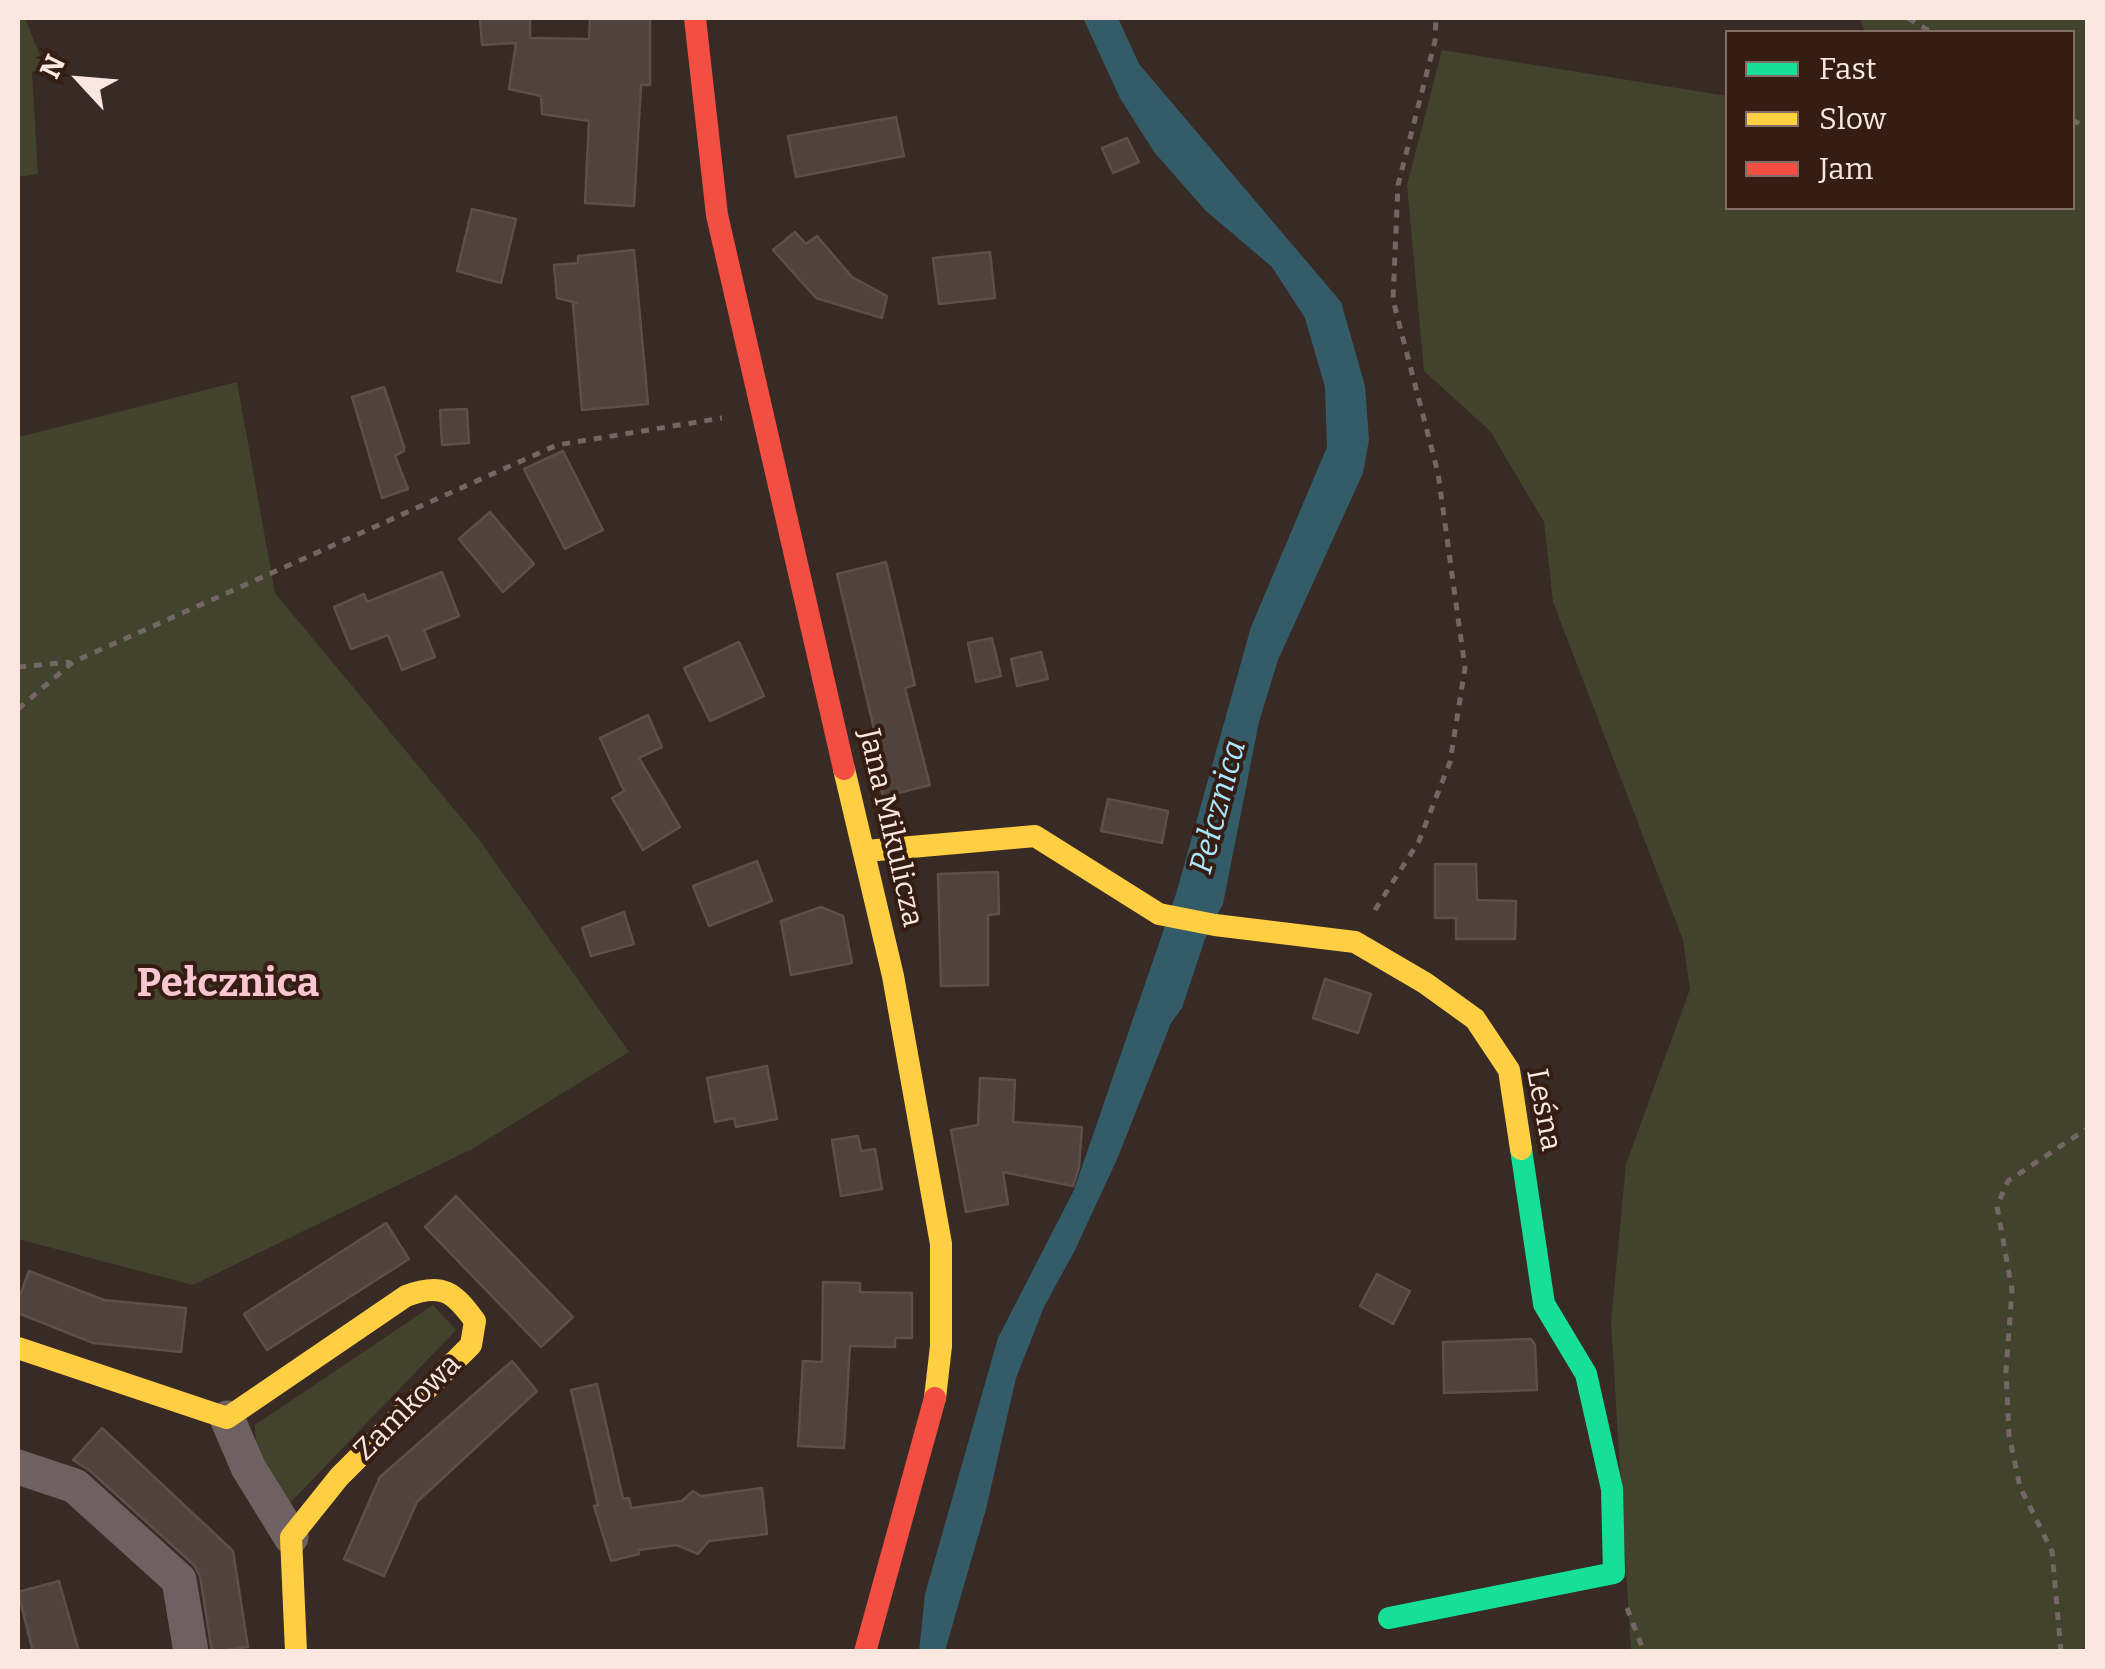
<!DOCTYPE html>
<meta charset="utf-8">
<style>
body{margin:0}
#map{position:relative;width:2105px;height:1669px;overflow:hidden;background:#382a24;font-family:Bitter,serif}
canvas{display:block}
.frame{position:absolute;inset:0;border:20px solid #f9e7e0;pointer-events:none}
.legend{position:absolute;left:1725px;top:30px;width:350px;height:180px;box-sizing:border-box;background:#351d13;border:2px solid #836e65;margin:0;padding:12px 18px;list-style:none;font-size:30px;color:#f9e7e0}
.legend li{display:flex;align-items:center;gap:20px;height:50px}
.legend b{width:50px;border:2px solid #836e65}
.north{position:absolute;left:30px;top:30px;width:100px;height:100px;-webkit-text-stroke:8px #351d13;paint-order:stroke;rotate:296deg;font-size:28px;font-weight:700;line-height:40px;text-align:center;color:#f9e7e0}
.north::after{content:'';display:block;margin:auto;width:35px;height:45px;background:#f9e7e0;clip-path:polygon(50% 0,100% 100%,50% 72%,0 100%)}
</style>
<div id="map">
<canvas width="2105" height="1669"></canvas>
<div class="frame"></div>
<ul class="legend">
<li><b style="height:12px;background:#16e098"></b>Fast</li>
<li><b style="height:12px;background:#ffcf43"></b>Slow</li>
<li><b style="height:12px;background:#f24e42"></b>Jam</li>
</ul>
<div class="north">N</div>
</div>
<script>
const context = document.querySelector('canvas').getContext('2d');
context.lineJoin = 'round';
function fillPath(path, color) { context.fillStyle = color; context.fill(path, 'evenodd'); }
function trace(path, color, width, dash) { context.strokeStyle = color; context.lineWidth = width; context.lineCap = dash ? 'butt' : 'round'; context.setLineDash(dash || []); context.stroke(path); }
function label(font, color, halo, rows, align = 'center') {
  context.font = font + ' Bitter,serif'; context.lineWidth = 8; context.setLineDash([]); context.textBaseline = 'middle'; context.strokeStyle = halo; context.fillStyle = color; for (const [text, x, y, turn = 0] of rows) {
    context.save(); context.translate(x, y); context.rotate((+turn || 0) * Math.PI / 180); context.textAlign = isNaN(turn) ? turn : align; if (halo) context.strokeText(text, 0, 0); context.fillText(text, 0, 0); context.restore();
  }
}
fillPath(new Path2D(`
 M18 18H25L45 68 32 72 38 174 18 177Z
 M1859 18H2087V1651H1631L1611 1322 1626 1164 1690 989 1683 940 1553 602 1544 522 1490 431 1424 371 1407 185 1442 50 1727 96 1728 208H2072V32H1865Z
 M237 382 275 593 478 838 629 1052 472 1149 193 1285 18 1239V437Z
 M433 1305 456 1330 289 1504C269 1489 254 1450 255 1425Z`), '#42432c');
fillPath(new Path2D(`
 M1083 18H1118L1139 64 1341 302 1365 386 1369 440 1363 473 1278 660 1259 722 1223 904 1205 939 1182 1008 1171 1023 1118 1157 1075 1250 1044 1307 1016 1378 986 1509 945 1651 919 1652 925 1594 998 1338 1074 1190 1176 894 1251 627 1327 447 1325 387 1305 318 1272 267 1206 211 1154 152 1120 98Z`), '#345c68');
const building = new Path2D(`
 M480 18H530V38L589 39 590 18H650V85H641L634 206 585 203 589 121 542 114 541 96 509 89 516 43 482 45Z
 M896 117 904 156 796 177 788 136Z
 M1127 138 1139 162 1113 173 1102 148Z
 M472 209 516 219 501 283 457 271Z
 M795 232 806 244 817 236 852 277 887 296 882 318 816 298 773 250Z
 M634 250 648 404 582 410 573 304 577 303 557 298 554 265 578 263V256Z
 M990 252 995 298 939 304 933 258Z
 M384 387 404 447V451L395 456 408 489 382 498 352 397Z
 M467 409 469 443 442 445 440 410Z
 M563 451 603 530 565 549 524 469Z
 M490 512 534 564 503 592 459 539Z
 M886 562 915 685 905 688 930 785 883 797 867 735 875 733 837 574Z
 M442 572 459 616 424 630 435 657 402 670 388 635 351 649 334 607 364 594 367 602Z
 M992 638 1001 676 976 682 968 643Z
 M739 642 764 696 710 721 684 668Z
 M1041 652 1048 679 1017 686 1011 659Z
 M648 715 662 747 639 758 680 827 643 850 612 798 624 791 600 738Z
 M1108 799 1168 811 1162 843 1101 831Z
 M757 861 772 901 709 926 693 886Z
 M1435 864H1476L1477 900 1516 901 1515 939H1456V918H1435Z
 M998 872 999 914 988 915V985L941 986 938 874Z
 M821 907 843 916 852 963 791 975 781 921Z
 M624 912 634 944 591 956 582 928Z
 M1325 979 1371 994 1358 1033 1313 1018Z
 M767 1066 777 1119 736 1127 734 1118 715 1122 707 1078Z
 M980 1078 1015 1080 1013 1122 1082 1127 1079 1167 1073 1186 1003 1172 1008 1204 966 1212 951 1130 978 1125Z
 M858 1136 861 1151 875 1149 882 1189 841 1196 832 1140Z
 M456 1196 573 1317 541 1347 425 1227Z
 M386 1223 409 1259 267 1350 244 1314Z
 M29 1271 104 1300 186 1308 181 1352 93 1343 18 1313V1301Z
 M1377 1274 1410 1291 1393 1324 1360 1306Z
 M823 1282 860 1283V1292L912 1293V1338H895V1347L850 1346 844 1448 798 1446 803 1361 822 1362Z
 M1531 1339 1535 1345 1537 1390 1444 1393 1443 1342Z
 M512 1361 537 1391 417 1502 384 1576 344 1559 380 1477Z
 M597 1384 623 1499 629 1498 631 1508 682 1501 693 1491 701 1496 762 1488 767 1534 709 1541 698 1554 677 1545 638 1550 639 1554 611 1561 594 1506 598 1505 571 1390Z
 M102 1428 233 1551 248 1647 212 1652 200 1576 194 1565 89 1470 73 1460Z
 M59 1581 79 1652H33L18 1592Z`);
fillPath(building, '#50423d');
trace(building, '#5d504c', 2.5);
trace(new Path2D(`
 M1908 18 1931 32
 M2072 120 2088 128
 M18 667 70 662
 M18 709 73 662 557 445 722 418
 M1375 910 1419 841 1450 762 1465 668 1438 473 1393 300 1398 185 1435 41 1436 18
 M1627 1608 1644 1652
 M2061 1652 2052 1551 2020 1487 2009 1435 2006 1371 2012 1290 1997 1206 2008 1181 2088 1128`), '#736665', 5, [8, 8]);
trace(new Path2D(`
 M227 1418 248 1467 291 1537
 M18 1467 75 1486 179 1580 191 1652`), '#6f6162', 35);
trace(new Path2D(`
 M1389 1618 1614 1573 1612 1489 1586 1374 1544 1304 1521 1149`), '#16e098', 22);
trace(new Path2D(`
 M844 769 893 976 941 1244V1346L935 1398
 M866 851 1035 836 1159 914 1215 925 1355 942 1425 983 1475 1019 1509 1070 1521 1149
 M18 1348 227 1418 406 1296C442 1282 454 1292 475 1321L471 1345 339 1477 291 1537 296 1652`), '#ffcf43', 22);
trace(new Path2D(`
 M695 18 717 215 844 769
 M865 1652 935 1398`), '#f24e42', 22);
label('30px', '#f9e7e0', '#351d13', [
 ["Jana Mikulicza",890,828,77],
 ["Leśna",1543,1110,79],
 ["Zamkowa",408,1408,-45]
]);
label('italic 32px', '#aae7fc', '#351d13', [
 ["Pełcznica",1219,807,-75]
]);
label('bold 40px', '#fac6d1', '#351d13', [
 ["Pełcznica",228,985]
]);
</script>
